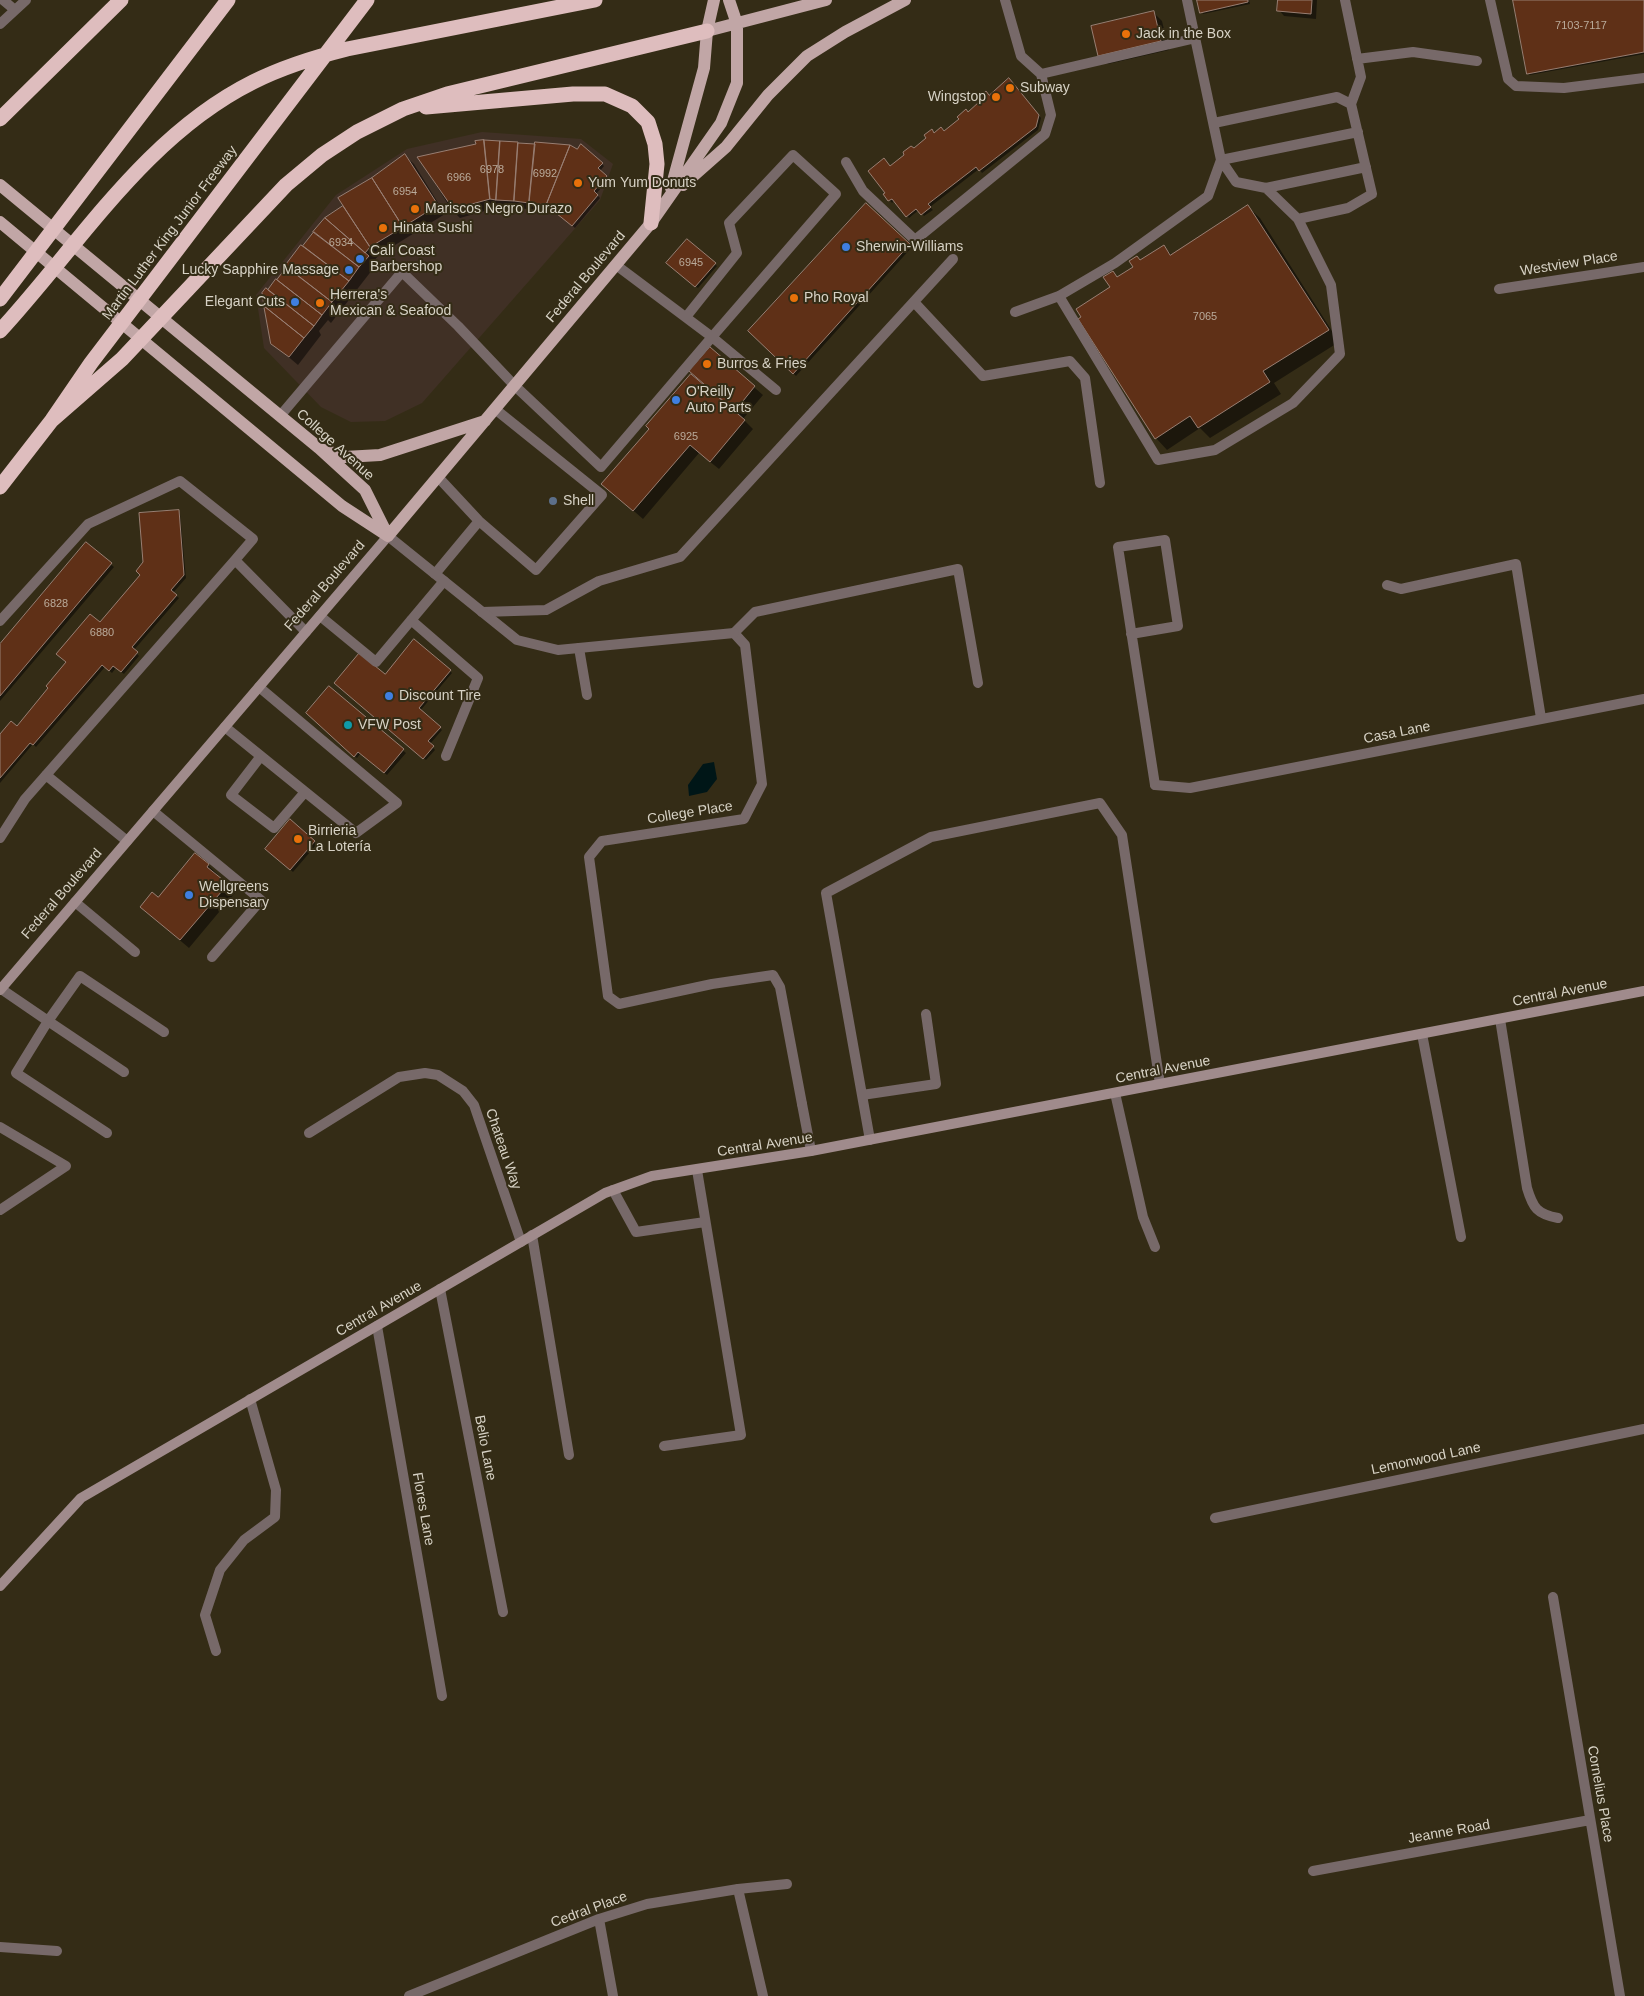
<!DOCTYPE html>
<meta charset="utf-8">
<style>
body{margin:0}
canvas{display:block;background:#342c16}
</style>
<canvas width="1644" height="1996"></canvas>
<script>
const context = document.querySelector('canvas').getContext('2d');
context.lineJoin = 'round';
function fillPath(path, color) { context.fillStyle = color; context.fill(path, 'evenodd'); }
function trace(path, color, width, dash) { context.strokeStyle = color; context.lineWidth = width; context.lineCap = dash ? 'butt' : 'round'; context.setLineDash(dash || []); context.stroke(path); }
function label(font, color, halo, rows, align = 'center') {
  context.font = font + ' Arial,sans-serif'; context.lineWidth = 4; context.setLineDash([]); context.textBaseline = 'middle'; context.strokeStyle = halo; context.fillStyle = color; for (const [text, x, y, turn = 0] of rows) {
    context.save(); context.translate(x, y); context.rotate((+turn || 0) * Math.PI / 180); context.textAlign = isNaN(turn) ? turn : align; if (halo) context.strokeText(text, 0, 0); context.fillText(text, 0, 0); context.restore();
  }
}
fillPath(new Path2D(`
 M482 132 581 139 613 164 600 200 422 403 385 421 351 422 321 407 264 348 256 295 336 195 407 149Z`), '#403025');
fillPath(new Path2D(`
 M714 762 717 779 707 792 689 796 688 785 703 764Z`), '#001617');
fillPath(new Path2D(`
 M1198 0H1249L1250 4 1203 14Z
 M1280 0H1317L1316 19 1284 16 1279 10Z
 M1514 0H1644V54L1530 75 1528 73Z
 M1154 13 1162 21 1169 50 1108 64 1099 56Z
 M1012 82 1041 118 1038 130 982 173 979 169 930 207 933 210 924 216 919 210 909 218 895 200 892 203 885 195 890 167 935 134 944 132 989 96Z
 M484 141 570 146 577 151 581 145 604 166 600 171 609 179 596 194 600 198 575 228 556 211 499 207 460 218 451 209 419 158 477 144Z
 M405 156 414 164 445 214 379 255 373 262 376 265 331 323 328 320 319 331 321 335 298 365 272 343 277 282 323 221 345 207 358 190Z
 M866 205 912 247 796 376 750 331Z
 M1248 207 1260 218 1339 342 1274 383 1281 394 1210 438 1200 428 1167 450 1156 438 1112 288 1118 278 1164 247 1172 255Z
 M687 240 717 266 698 288 668 262Z
 M710 349 763 395 743 419 753 429 719 469 699 453 643 519 612 492 650 429 648 426 693 374Z
 M178 511 180 514 186 578 173 593 179 598 134 650 139 656 124 674 116 668 112 673 105 667 36 747 33 744 0 783V736L17 728 142 575Z
 M87 544 114 567 0 701V646Z
 M450 671 452 673 420 711 442 730 430 744 435 750 426 760 338 686 385 676Z
 M329 688 406 753 387 775 361 753 357 758 308 713Z
 M290 821 317 844 293 872 266 849Z
 M208 865 217 874 215 875 235 893 189 948 150 915 158 899Z`), '#0007');
const building = new Path2D(`
 M1197 0H1248V2L1200 13Z
 M1278 0H1312L1311 14 1277 11Z
 M1513 0H1644V52L1527 74Z
 M1154 11 1161 41 1098 56 1091 26Z
 M1009 78 1039 115 1036 127 979 171 976 167 928 204 931 207 921 215 916 209 906 217 892 199 888 201 883 194 885 193 868 171 884 158 890 166 904 155 903 152 911 146 914 148 926 138 924 135 932 129 934 133 941 127 944 131 959 119 957 117 966 109 968 112 979 102 977 99 986 91 989 95Z
 M484 140 490 199 450 210 449 203 417 157 476 144 475 141Z
 M484 140 500 141 496 200 490 199Z
 M500 141 518 142 514 201 496 200Z
 M535 142 570 145 546 205 529 203Z
 M518 143 535 144 529 203 514 201Z
 M581 144 603 163 598 168 607 176 594 191 598 195 572 226 546 205 570 145 577 149Z
 M405 154 438 205 403 227 372 178Z
 M372 178 403 227 370 247 338 198Z
 M866 203 910 244 793 374 748 331Z
 M1248 205 1329 330 1263 371 1270 382 1198 428 1190 416 1155 439 1078 319 1081 317 1076 309 1110 287 1103 277 1113 271 1117 277 1133 267 1129 261 1137 256 1140 260 1164 245 1170 255Z
 M343 206 370 247 365 253 325 218Z
 M325 218 369 256 359 267 313 232Z
 M314 232 359 267 349 281 303 246Z
 M687 239 716 263 695 287 666 263Z
 M301 245 349 281 332 302 285 266Z
 M287 267 332 302 322 315 277 280Z
 M276 279 322 315 314 326 268 290Z
 M266 288 314 326 304 338 264 306 262 293Z
 M264 306 304 338 289 357 271 344Z
 M710 347 755 386 735 411 689 371Z
 M691 374 745 420 710 462 690 445 633 511 601 484 649 429 646 426Z
 M179 510 184 575 171 590 177 595 132 647 138 652 121 672 113 666 109 671 102 665 33 745 30 743 0 778V734L11 721 17 726 48 688 46 686 66 662 56 654 90 614 100 622 140 575 136 571 143 562 139 513Z
 M86 542 112 563 0 696V644Z
 M414 639 451 670 419 708 441 727 428 741 434 746 423 759 334 683 359 653 385 674Z
 M329 686 404 749 384 773 358 752 354 757 306 713Z
 M290 819 315 841 290 870 265 849Z
 M195 853 209 864 207 867 228 884 180 940 140 907 152 892 158 897Z`);
fillPath(building, '#5f3017');
trace(building, '#987e72', 1);
trace(new Path2D(`
 M1187 0 1221 160 1236 182 1266 188 1298 219 1348 208 1372 194 1351 104 1361 77 1345 0
 M1490 0 1508 79 1516 86 1564 88 1644 78
 M1357 59 1413 52 1477 61
 M1041 74 1196 38
 M1214 123 1337 97 1351 104
 M846 162 863 191 915 240 1045 134 1051 115 1041 74 1021 56 1005 0
 M1266 188 1366 167
 M1059 296 1158 460 1215 450 1293 403 1340 354 1331 285 1298 219
 M914 302 983 376 1070 361 1085 378 1100 483
 M1015 312 1059 296 1115 263 1208 196 1221 160 1358 132
 M686 317 737 253 729 223 793 155 836 194 712 337 776 390
 M280 416 402 272 458 326 514 385 601 467 712 337 616 265
 M438 477 479 521 536 570 602 495 495 409
 M435 574 479 521
 M1387 585 1401 589 1516 564 1541 718
 M482 612 546 610 599 581 680 557 953 259
 M320 616 376 662 444 581
 M411 620 478 678 446 756
 M0 621 88 524 180 481 253 539 235 560 306 632
 M1131 634 1178 626 1165 540 1118 547 1155 785
 M579 648 587 695
 M225 727 356 833 397 803 259 687
 M261 756 231 795 274 828 305 792
 M46 775 127 841
 M153 811 261 900 212 957
 M0 838 25 799 235 560
 M75 902 135 952
 M1 989 48 1021 80 976 164 1032
 M1500 1019 1527 1188C1533 1208 1537 1214 1558 1218
 M1422 1034 1461 1237
 M1115 1093 1143 1217 1155 1247
 M862 1095 936 1084 926 1014
 M802 1104 780 987 773 975 712 984 619 1004 608 996 589 857 602 841 744 819 762 784 745 645 734 633 755 612 958 569 978 683
 M0 1127 66 1166 0 1210
 M107 1133 16 1073 48 1021 124 1072
 M870 1140 826 893 931 837 1100 803 1122 835 1160 1084
 M613 1190 636 1232 705 1222
 M532 1235 569 1455
 M664 1446 741 1435 697 1170
 M738 1889 763 1996`), '#776969', 10);
trace(new Path2D(`
 M3 0 15 10
 M0 24 26 0
 M1499 289 1644 267
 M388 536 517 640 558 650 734 633
 M1155 785 1190 788 1644 699
 M802 1104 811 1151
 M309 1133 399 1077 425 1073 438 1075 463 1091 474 1105 521 1242
 M440 1289 503 1612
 M377 1326 442 1696
 M1215 1518 1644 1429
 M1553 1597 1620 1996
 M216 1651 205 1615 220 1570 244 1540 275 1517 276 1490 250 1399
 M1313 1871 1590 1820
 M599 1919 613 1996
 M0 1947 57 1951
 M409 1996 599 1919 647 1904 738 1889 787 1884`), '#776969', 10);
trace(new Path2D(`
 M0 990 388 536
 M0 1586 81 1498 605 1193 652 1176 811 1151 1644 991`), '#a08b8c', 10);
trace(new Path2D(`
 M707 31 826 0
 M0 185 319 448 365 490 388 536
 M683 185 726 147 768 95 807 56 845 32 905 0
 M671 188 704 68 707 31 714 0
 M0 222 342 506 388 536
 M324 450 345 457 380 455 485 421
 M388 536 651 223 721 123 737 83V24L729 0`), '#c1a6a6', 12);
trace(new Path2D(`
 M426 107 573 94H605L632 106 648 122 655 144 657 164 651 223
 M0 119 121 0
 M0 299 228 0
 M0 331C80 244 145 136 253 82 283 67 315 57 347 49L595 0
 M52 420 122 359 286 185 322 155 357 132 403 109 447 94 707 31
 M0 487 52 420 91 363 367 0`), '#debdbe', 15);
for (const [x, y, r, color] of [
 [1126,34,5,"#e8710a"],
 [1010,88,5,"#e8710a"],
 [996,97,5,"#e8710a"],
 [578,183,5,"#e8710a"],
 [415,209,5,"#e8710a"],
 [383,228,5,"#e8710a"],
 [846,247,5,"#3f7fe0"],
 [360,259,5,"#3f7fe0"],
 [349,270,5,"#3f7fe0"],
 [794,298,5,"#e8710a"],
 [295,302,5,"#3f7fe0"],
 [320,303,5,"#e8710a"],
 [707,364,5,"#e8710a"],
 [676,400,5,"#3f7fe0"],
 [553,501,5,"#5c6f8a"],
 [389,696,5,"#3f7fe0"],
 [348,725,5,"#0f9aa8"],
 [298,839,5,"#e8710a"],
 [189,895,5,"#3f7fe0"]
]) { const dot = new Path2D(); dot.arc(x, y, r, 0, 2 * Math.PI); context.fillStyle = color; context.fill(dot); trace(dot, '#342c16', 2); }
label('11px', '#b9aa9a', null, [
 ["7103-7117",1581,26],
 ["6978",492,170],
 ["6992",545,174],
 ["6966",459,178],
 ["6954",405,192],
 ["6934",341,243],
 ["6945",691,263],
 ["7065",1205,317],
 ["6925",686,437],
 ["6828",56,604],
 ["6880",102,633]
]);
label('14px', '#d7d2c5', '#342c16', [
 ["Jack in the Box",1136,34],
 ["Subway",1020,88],
 ["Wingstop",986,97,"right"],
 ["Yum Yum Donuts",588,183],
 ["Mariscos Negro Durazo",425,209],
 ["Hinata Sushi",393,228],
 ["Sherwin-Williams",856,247],
 ["Cali Coast",370,251],
 ["Barbershop",370,267],
 ["Lucky Sapphire Massage",339,270,"right"],
 ["Herrera's",330,295],
 ["Mexican & Seafood",330,311],
 ["Pho Royal",804,298],
 ["Elegant Cuts",285,302,"right"],
 ["Burros & Fries",717,364],
 ["O'Reilly",686,392],
 ["Auto Parts",686,408],
 ["Shell",563,501],
 ["Discount Tire",399,696],
 ["VFW Post",358,725],
 ["Birrieria",308,831],
 ["La Lotería",308,847],
 ["Wellgreens",199,887],
 ["Dispensary",199,903]
], 'left');
label('14px', '#d7d2c5', '#342c16', [
 ["Martin Luther King Junior Freeway",170,233,-53],
 ["Westview Place",1569,264,-9],
 ["Federal Boulevard",586,277,-50],
 ["College Avenue",335,445,42],
 ["Federal Boulevard",325,586,-49],
 ["Casa Lane",1397,733,-11],
 ["College Place",690,813,-9],
 ["Federal Boulevard",62,894,-49],
 ["Central Avenue",1560,993,-11],
 ["Central Avenue",1163,1070,-11],
 ["Central Avenue",765,1145,-9],
 ["Chateau Way",503,1149,71],
 ["Central Avenue",379,1309,-30],
 ["Belio Lane",485,1448,79],
 ["Lemonwood Lane",1426,1459,-12],
 ["Flores Lane",423,1509,80],
 ["Cornelius Place",1600,1794,80],
 ["Jeanne Road",1449,1832,-10],
 ["Cedral Place",589,1910,-20]
]);
</script>
